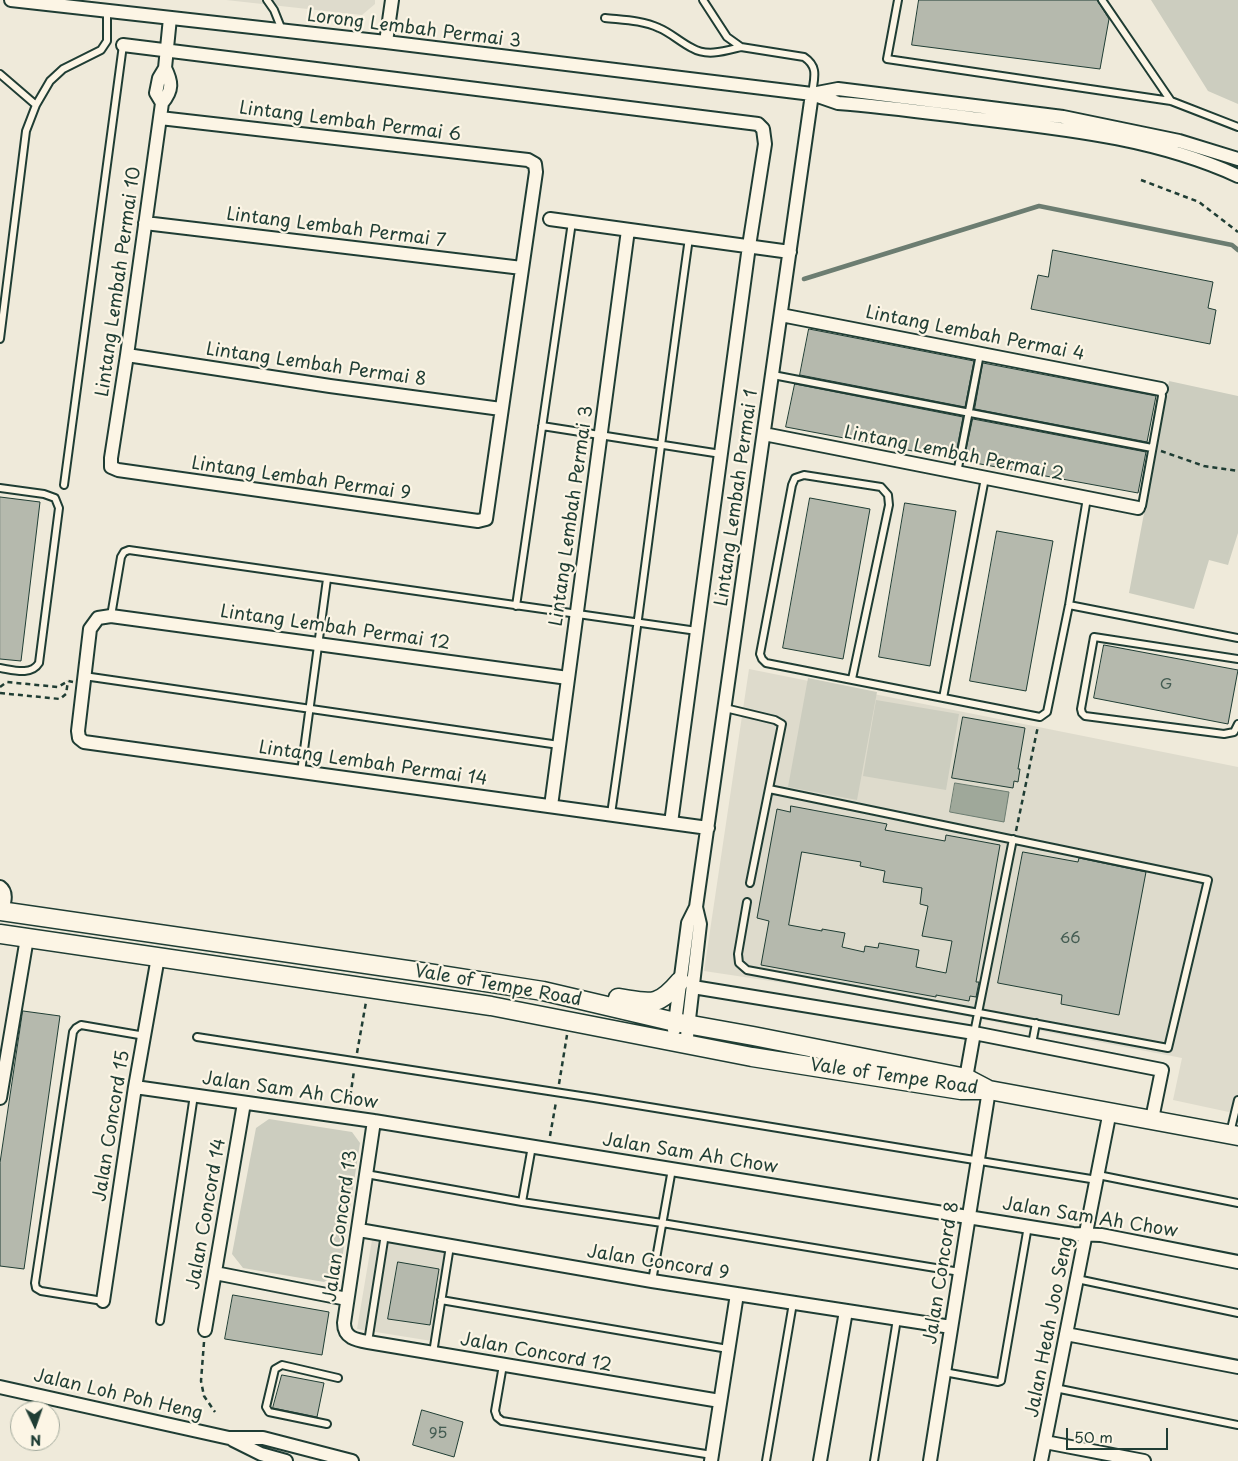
<!DOCTYPE html>
<style>
body{margin:0}
#map{position:relative;width:1238px;height:1461px;overflow:hidden;background:#efeada;font-family:"Playpen Sans",sans-serif}
canvas{display:block}
.north{position:absolute;left:10px;top:1401px;width:50px;height:50px;box-sizing:border-box;background:#fcf5e5;border:1px solid #a4ab9e;border-radius:50%;rotate:177deg;font-size:14px;font-weight:700;line-height:20px;text-align:center;color:#1f3d34}
.north::after{content:'';display:block;margin:auto;width:18px;height:22px;background:#1f3d34;clip-path:polygon(50% 0,100% 100%,50% 72%,0 100%)}
.scale{position:absolute;left:1066px;top:1428px;width:102px;height:22px;box-sizing:border-box;border:2px solid #1f3d34;border-top:0;padding-left:6px;font-size:15px;line-height:18px;white-space:nowrap;color:#1f3d34;-webkit-text-stroke:4px #fcf5e5;paint-order:stroke}
</style>
<div id="map">
<canvas width="1238" height="1461"></canvas>
<div class="north">N</div>
<div class="scale">50 m</div>
</div>
<script>
const context = document.querySelector('canvas').getContext('2d');
context.lineJoin = 'round';
function fillPath(path, color) { context.fillStyle = color; context.fill(path, 'evenodd'); }
function trace(path, color, width, dash) { context.strokeStyle = color; context.lineWidth = width; context.lineCap = dash ? 'butt' : 'round'; context.setLineDash(dash || []); context.stroke(path); }
function label(font, color, halo, rows, align = 'center') {
  context.font = font + ' "Playpen Sans",sans-serif'; context.lineWidth = 4.5; context.setLineDash([]); context.textBaseline = 'middle'; context.strokeStyle = halo; context.fillStyle = color; for (const [text, x, y, turn = 0] of rows) {
    context.save(); context.translate(x, y); context.rotate((+turn || 0) * Math.PI / 180); context.textAlign = isNaN(turn) ? turn : align; if (halo) context.strokeText(text, 0, 0); context.fillText(text, 0, 0); context.restore();
  }
}
fillPath(new Path2D(`
 M226 0H375V4L362 15Z
 M749 669 1238 767V1114L1173 1100 1182 1058 824 989 704 971Z
 M372 1240 452 1254 438 1342 357 1329Z`), '#dedbcc');
fillPath(new Path2D(`
 M1151 0H1238V104L1208 91Z
 M1169 381 1238 396V533L1228 565 1209 560 1194 609 1129 593Z
 M808 678 877 692 857 800 788 787Z
 M876 700 959 714 946 790 863 776Z
 M269 1119 352 1132 360 1143 340 1272 324 1282 243 1268 232 1254 256 1128Z`), '#cccdbf');
const water = new Path2D(`
 M955 783 1009 792 1004 822 950 812Z`);
fillPath(water, '#9fa89a');
trace(water, '#6c7d71', 1);
trace(new Path2D(`
 M804 279 1039 206 1232 245 1238 250`), '#6c7d71', 4.5);
const building = new Path2D(`
 M919 0H1097L1109 19 1100 69 912 45Z
 M1053 250 1213 282 1208 308 1216 310 1210 344 1031 309 1038 275 1048 277Z
 M809 329 974 361 965 407 800 375Z
 M983 363 1156 396 1147 442 975 409Z
 M795 384 963 417 955 459 786 427Z
 M973 419 1146 452 1138 493 964 461Z
 M0 497 40 502 21 661 0 659Z
 M810 498 870 509 843 659 783 648Z
 M905 503 956 511 930 666 879 657Z
 M997 531 1053 541 1026 691 970 681Z
 M1104 645 1238 670 1228 724 1094 698Z
 M963 717 1025 728 1018 769H1020L1018 782 1014 781 1013 788 952 778Z
 M791 806 887 824 885 830 945 841 946 835 1000 845 976 982H979L976 997 970 996 969 1001 936 995V997L761 965 769 921 757 918 777 809 790 812ZM802 852 861 862 860 866 885 871 883 882 922 888 920 904 928 906 922 936 952 941 946 973 916 967 919 950 879 943 878 948 865 946 864 952 842 947 845 933 822 929V931L789 925Z
 M1023 852 1078 862 1079 858 1146 872 1119 1015 1061 1004 1062 995 998 983Z
 M23 1011 60 1016 24 1269 0 1266V1163Z
 M398 1262 439 1269 430 1325 388 1319Z
 M233 1295 329 1312 322 1355 225 1339Z
 M282 1375 324 1383 317 1417 273 1408Z
 M422 1410 463 1422 454 1457 413 1445Z`);
fillPath(building, '#b5b9ad');
trace(building, '#1f3d34', 1);
const service = new Path2D(`
 M267 0 274 10 282 30
 M703 0 727 37 741 47 804 57C819 67 814 78 812 94
 M898 0 887 59 1171 101 1238 127
 M1102 0 1171 101
 M605 18C623 20 642 20 659 28 671 33 680 42 692 48 707 57 725 51 741 47
 M0 74 36 105
 M0 339 26 131 36 105 50 81 63 69 101 50 107 41V11
 M773 375 1152 448
 M542 426 721 454
 M957 473 980 354
 M64 485 123 45
 M0 488 44 494 55 498 59 508 39 663C31 676 13 670 0 668
 M1138 508 1142 506 1162 396 1161 389
 M1069 605 1238 638
 M516 606 572 222
 M111 616 121 557 124 552 129 550 697 631
 M1238 659 1094 637 1081 709 1082 713 1085 716 1224 734 1234 732 1238 724
 M84 676 559 745
 M852 679 889 505 888 495 881 487 804 475 795 478 792 485 760 654 762 659 766 663 1040 717 1047 712 1069 605 1087 498
 M943 698 985 478
 M725 708 775 720 782 724 750 883
 M301 772 327 579
 M611 814C639 622 662 430 689 238
 M747 902 738 954 739 963 747 970 1168 1048 1208 880 769 789
 M974 1033 1013 839
 M197 1037 594 1098 1097 1180
 M1032 1044 1036 1023
 M1230 1133 1238 1100
 M366 1174 522 1202 662 1223 960 1272
 M1098 1175 1238 1203
 M522 1202 532 1146
 M1077 1279 1238 1313
 M652 1281 672 1169
 M441 1300 728 1349
 M103 1301 41 1291 36 1288 35 1283 73 1032 76 1028 81 1025 145 1036
 M160 1321 194 1095
 M368 1342 385 1234
 M433 1353 450 1246
 M503 1365 495 1411 497 1417 502 1421 712 1455
 M944 1372 998 1382 1001 1381 1028 1226
 M1055 1388 1238 1425
 M327 1424 269 1412 266 1407 275 1369 282 1365 338 1378
 M766 1461 793 1303
 M874 1461 897 1319`);
const minor = new Path2D(`
 M11 0 386 42 812 94 838 103C889 107 939 114 990 120 1074 130 1160 140 1238 176
 M386 42 392 0
 M123 45 758 124 763 129 765 144 749 246 671 823
 M812 94 838 89 1063 117 1179 141 1238 159
 M162 103 156 93 159 78 165 68 170 18
 M160 118 528 160 535 164 536 172 486 519 478 521 118 470 111 467V458L127 355 162 103C173 90 172 82 165 68
 M550 219 790 252
 M145 223 522 268
 M781 315 1161 389
 M127 355 330 386 501 409
 M764 434 1138 508
 M568 678 111 616 98 618 90 629 78 731 79 738 84 742 708 828
 M551 806 628 230
 M0 887C8 893 4 903 2 911
 M693 987 974 1033 1162 1070 1152 1119
 M674 1030 688 923 696 907 812 94
 M686 1045 700 924 696 907
 M966 1078 974 1033
 M135 1087 374 1121 1073 1234 1101 1235 1238 1262
 M0 1098 27 938
 M374 1121 344 1323C344 1338 356 1340 368 1342L720 1401
 M359 1230 652 1281 951 1327
 M215 1273 347 1299
 M103 1301 135 1087 158 957
 M205 1330 244 1103
 M1066 1334 1238 1367
 M0 1387 229 1438H263L352 1461
 M233 1440 261 1454 286 1461
 M1045 1442 1144 1461
 M711 1461 737 1294
 M820 1461 846 1311
 M930 1461 989 1090
 M1041 1461 1110 1111`);
const secondary = new Path2D(`
 M0 911 421 972 543 991 675 1022 753 1036 966 1078 987 1089
 M0 934 491 1006 752 1057 961 1090H989L1238 1136
 M618 998C651 1003 657 1008 680 981`);
trace(service, '#1f3d34', 10);
trace(minor, '#1f3d34', 16);
trace(secondary, '#1f3d34', 21);
trace(new Path2D(`
 M1141 180 1199 202 1238 232
 M1161 451 1204 466 1238 471
 M0 687 7 682 58 687 68 681 73 682
 M0 693 60 699 66 694 68 681
 M1016 831 1038 726
 M357 1053 366 1002
 M559 1084 567 1035
 M349 1105 354 1071
 M550 1136 556 1102
 M204 1342 201 1381 204 1396 215 1412`), '#1f3d34', 2.5, [5, 4]);
trace(service, '#fcf5e5', 6);
trace(minor, '#fcf5e5', 12);
trace(secondary, '#fcf5e5', 18);
label('15px', '#445c52', null, [
 ["G",1166,685],
 ["66",1070,939],
 ["95",438,1434]
]);
label('18px', '#1f3d34', '#fcf5e5', [
 ["Lorong Lembah Permai 3",414,29,7],
 ["Lintang Lembah Permai 6",350,122,7],
 ["Lintang Lembah Permai 7",336,228,7],
 ["Lintang Lembah Permai 10",119,282,-82],
 ["Lintang Lembah Permai 4",975,334,11],
 ["Lintang Lembah Permai 8",316,365,8],
 ["Lintang Lembah Permai 2",954,454,11],
 ["Lintang Lembah Permai 9",301,479,8],
 ["Lintang Lembah Permai 1",737,498,-82],
 ["Lintang Lembah Permai 3",572,516,-82],
 ["Lintang Lembah Permai 12",335,628,8],
 ["Lintang Lembah Permai 14",373,764,8],
 ["Vale of Tempe Road",498,986,10],
 ["Vale of Tempe Road",894,1077,8],
 ["Jalan Sam Ah Chow",290,1091,8],
 ["Jalan Concord 15",112,1126,-81],
 ["Jalan Sam Ah Chow",690,1154,9],
 ["Jalan Concord 14",207,1214,-80],
 ["Jalan Sam Ah Chow",1090,1218,9],
 ["Jalan Concord 13",341,1226,-82],
 ["Jalan Concord 9",658,1263,9],
 ["Jalan Concord 8",942,1273,-81],
 ["Jalan Heah Joo Seng",1050,1327,-79],
 ["Jalan Concord 12",536,1353,10],
 ["Jalan Loh Poh Heng",118,1395,13]
]);
</script>
